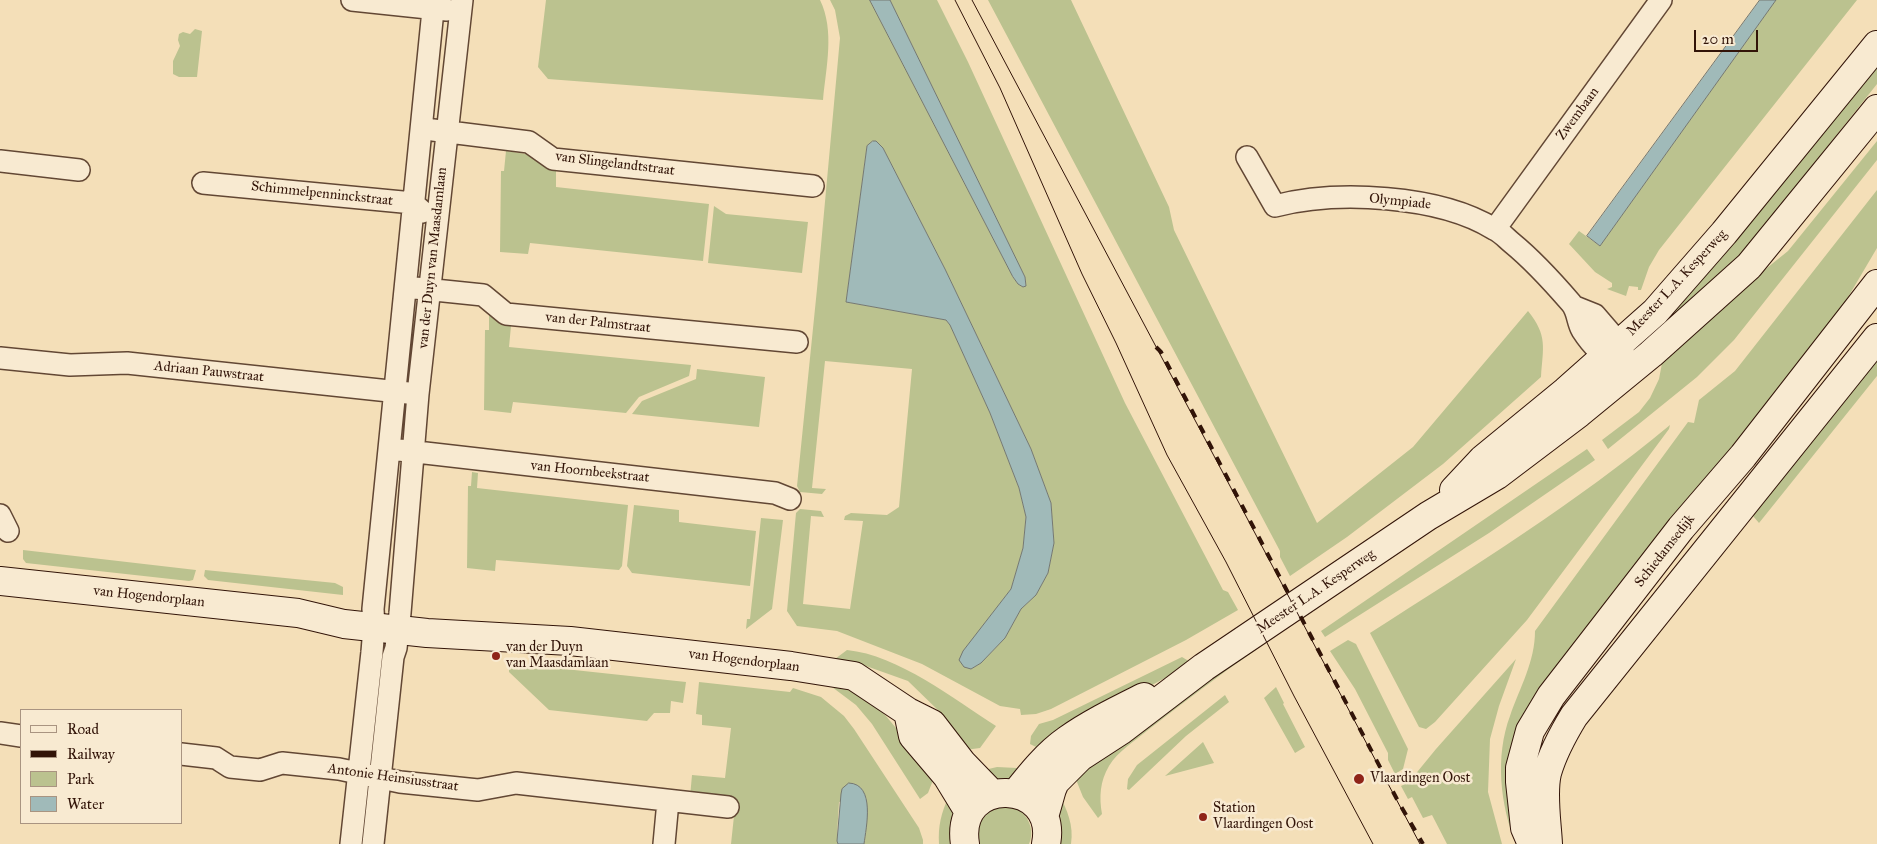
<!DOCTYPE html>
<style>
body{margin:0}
#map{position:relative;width:1877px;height:844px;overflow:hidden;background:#f4dfb8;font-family:"IM FELL Great Primer",serif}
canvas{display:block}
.legend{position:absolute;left:20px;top:709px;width:162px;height:115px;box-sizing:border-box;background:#f8ead1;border:1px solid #a99481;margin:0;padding:6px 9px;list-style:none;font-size:15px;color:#321408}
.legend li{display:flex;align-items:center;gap:10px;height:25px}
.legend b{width:25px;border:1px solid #a99481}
.scale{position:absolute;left:1694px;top:30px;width:64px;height:22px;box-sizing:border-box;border:2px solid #321408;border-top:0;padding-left:6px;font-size:15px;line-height:18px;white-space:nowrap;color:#321408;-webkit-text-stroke:4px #f8ead1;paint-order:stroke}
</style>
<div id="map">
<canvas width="1877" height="844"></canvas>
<ul class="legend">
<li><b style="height:6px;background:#f8ead1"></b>Road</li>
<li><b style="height:6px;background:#321408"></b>Railway</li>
<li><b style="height:14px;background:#bbc28f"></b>Park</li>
<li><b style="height:14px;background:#a0bab9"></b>Water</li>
</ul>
<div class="scale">20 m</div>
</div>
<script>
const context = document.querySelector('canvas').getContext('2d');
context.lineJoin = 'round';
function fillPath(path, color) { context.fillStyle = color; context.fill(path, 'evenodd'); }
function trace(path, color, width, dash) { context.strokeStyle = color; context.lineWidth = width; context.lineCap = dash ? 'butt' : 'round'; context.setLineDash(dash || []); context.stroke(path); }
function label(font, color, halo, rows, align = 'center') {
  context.font = font + ' "IM FELL Great Primer",serif'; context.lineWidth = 5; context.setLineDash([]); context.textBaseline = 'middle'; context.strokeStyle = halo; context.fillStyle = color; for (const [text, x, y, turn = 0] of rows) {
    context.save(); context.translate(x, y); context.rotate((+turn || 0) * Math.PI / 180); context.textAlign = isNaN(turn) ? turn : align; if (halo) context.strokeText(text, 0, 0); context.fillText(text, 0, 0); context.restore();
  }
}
fillPath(new Path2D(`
 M546 0H820C835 31 826 67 823 100L548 79 538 67Z
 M830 0H870L1013 277 1018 284 1023 287 1026 285 1025 277 890 0H937L968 62 1125 403 1223 590 1228 592 1238 610 1186 640 1051 709 1036 714 1021 715 1020 709 1000 706 922 664 837 631 797 626 787 611 796 513 800 509 821 511 824 517 811 516 803 604 850 609 863 521 844 520 845 516 851 513 887 515 899 507 912 369 825 361 812 488 826 489 822 494 800 492 797 486 817 289 840 38 835 10ZM873 141H876L883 148 945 269 1031 449 1051 503 1054 543 1048 573 1036 595 1021 609 1005 638 981 663 971 669 964 651 1011 589 1023 548 1026 517 1019 488 990 413 950 325 946 320 846 302 867 146Z
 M988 0H1071L1169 207 1174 230 1317 523 1413 447 1528 311C1548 336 1543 347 1541 377L1443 464 1347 537 1290 576 1280 557V551Z
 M1776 0H1857L1659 250 1649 267 1641 290H1638V287L1629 286 1626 296 1607 289 1612 287V283L1595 272 1569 244 1579 231 1600 246Z
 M195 29 202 31 197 77H179L173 74V61L180 46 178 40 179 34 183 32 190 34Z
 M1877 64V84L1739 258 1666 327 1665 318 1722 257Z
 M1877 141V160L1734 340 1697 377 1608 449 1602 440 1639 412 1650 398 1659 379 1664 353 1690 330 1788 251Z
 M506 151 526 154 548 169 556 171V187L709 204 703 261 530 243 528 254 500 252 501 171H504Z
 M1877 190V248L1841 309 1525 726 1527 844H1516C1500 805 1495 756 1510 716 1520 687 1535 662 1535 631L1688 422 1694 423 1699 400 1735 371Z
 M714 206 726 214 808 222 802 273 708 263Z
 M489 315 502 325 511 326 509 347 691 365 689 376 639 397 626 413 513 402 511 413 484 410 485 330H489Z
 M1877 359V376L1759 523 1753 516Z
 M697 369 765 377 759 427 632 414 642 401 696 379Z
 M1670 425 1669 429 1527 620 1435 722 1426 729 1419 727 1370 633C1473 567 1576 503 1670 425Z
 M1587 449 1595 460 1489 533 1325 637 1321 631Z
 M472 472 478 473 477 488 628 505 622 566 619 570 496 560 495 571 467 568 468 486H471Z
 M634 505 679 510V522L756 531 750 586 632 573 627 566Z
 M761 518 783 520 772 609 746 629 747 619H750Z
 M23 550 196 570 193 580 189 581 26 563 23 559Z
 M205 570 335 583 343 587V595L208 580 204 576Z
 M1348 640 1356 644 1408 749 1403 769 1395 774 1388 760V753L1355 689 1330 651Z
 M1255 646 1256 650C1219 675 1184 702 1148 730 1135 741 1118 751 1109 766 1100 781 1099 797 1102 814L1098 818 1083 797 1073 772Z
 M847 650C898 655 954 699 996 726L980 748 965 750 943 715 908 681 852 661 835 659Z
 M1182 657 1192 663 1038 748 1030 744 1031 736 1039 724 1053 720Z
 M1516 659 1499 706 1490 739 1488 792 1502 844H1447L1432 815 1423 818 1412 797 1408 799 1401 786 1409 782 1436 749Z
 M509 663 686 682 683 703 671 701 670 713H654L647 721 549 710 509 672Z
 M699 682 790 692 793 688 821 697 844 716 854 729 919 828 923 840V844H864L867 815 866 797 839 802 837 834 838 844H731L734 816 732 813 690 797 692 775 725 778 731 728 702 725V715L696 714Z
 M832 687 846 689 869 699 886 716 935 775 928 793 920 799 872 724 856 705Z
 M1276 687 1284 703 1283 704 1305 747 1295 753 1264 698Z
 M1225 695 1229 702 1186 736 1129 790 1127 789 1128 779 1137 765Z
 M1203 742 1214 763 1165 776Z
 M997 767 1017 768 1026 771C1009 785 997 785 980 771Z
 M1059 794C1067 810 1074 825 1071 844H1054Z
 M949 796 955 803V844H939C938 826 941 813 949 796Z
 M1003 806C1006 807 1012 807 1015 808 1029 814 1035 831 1029 844H980C976 822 982 813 1003 806Z`), '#bbc28f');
const water = new Path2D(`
 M870 0H890L1025 277 1026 286 1023 287 1018 284 1013 277Z
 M1760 0H1776L1600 246 1587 236Z
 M873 141H876L883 148 945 269 1031 449 1051 503 1054 543 1048 573 1036 595 1021 609 1005 638 981 663 971 669 964 667 959 660 963 651 1011 589 1023 548 1026 517 1019 488 990 413 950 325 946 320 846 302 867 146Z
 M849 783C876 784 866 828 864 844H838L837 841 841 794 842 789Z`);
fillPath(water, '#a0bab9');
trace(water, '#747872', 1);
const street = new Path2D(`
 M352 0 447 10
 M433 130 529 142 553 159 813 186
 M1247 157 1275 206C1337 190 1439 195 1494 229 1501 232 1506 238 1512 243 1534 261 1552 281 1571 303 1578 311 1577 321 1582 330 1591 344 1603 357 1618 364
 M0 161 79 170
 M203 183 413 203 423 212
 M1495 229 1661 0
 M415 288 483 295 506 314 797 342
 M1575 307 1595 315 1620 344 1625 357
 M0 358 70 365 127 363 408 393
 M399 450 775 493 790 499
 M0 515 8 531
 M0 733 21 736
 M181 754 216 758 230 767 260 770 282 763 339 769 400 782 478 790 516 783 728 807
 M351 844 372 652 374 627 373 609 434 0
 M373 844 393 657 396 648 400 613 418 394 462 0
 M664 844 668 801`);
const secondary = new Path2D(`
 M1454 490 1483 459 1566 391 1655 312 1724 233 1877 45
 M0 581 298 613 344 624 427 633 570 641 791 666 854 676 908 712 932 724 962 763 992 794
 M908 712 913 736 947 776 969 812
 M1016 793C1031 774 1047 754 1067 740 1091 723 1118 710 1144 697
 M1044 817 1052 789 1055 782 1080 757 1120 731 1204 667 1428 516 1497 475 1579 413 1651 354 1749 266 1877 109
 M965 844C954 774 1059 778 1046 844
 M1532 844 1525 828 1520 782V768L1530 731 1551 696 1681 528 1743 456 1877 284
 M1548 844C1547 823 1542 793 1547 773 1553 752 1563 734 1574 716L1877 338`);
trace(street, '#624734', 24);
trace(secondary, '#321408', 30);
trace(street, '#f8ead1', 21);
trace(secondary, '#f8ead1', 28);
trace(new Path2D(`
 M955 0 1000 88 1082 274 1116 343 1167 455 1226 562 1294 696 1373 844
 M972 0 1420 844`), '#321408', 1);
trace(new Path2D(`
 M1156 347 1161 352 1399 803 1423 844`), '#321408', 4, [9, 9]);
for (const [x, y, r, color] of [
 [496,656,5,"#8f2418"],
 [1359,779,6,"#8f2418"],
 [1203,817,5,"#8f2418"]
]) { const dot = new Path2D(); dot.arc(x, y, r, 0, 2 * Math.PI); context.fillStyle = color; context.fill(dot); trace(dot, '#f8ead1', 2); }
label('14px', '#321408', '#f8ead1', [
 ["Zwembaan",1578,114,-54],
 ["van Slingelandtstraat",615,164,7],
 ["Schimmelpenninckstraat",322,194,6],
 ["Olympiade",1400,202,6],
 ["van der Duyn van Maasdamlaan",433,258,-84],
 ["Meester L.A. Kesperweg",1677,283,-47],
 ["van der Palmstraat",598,323,6],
 ["Adriaan Pauwstraat",209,372,6],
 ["van Hoornbeekstraat",590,472,6],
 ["Schiedamsedijk",1665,551,-52],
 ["Meester L.A. Kesperweg",1316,592,-34],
 ["van Hogendorplaan",149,597,6],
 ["van Hogendorplaan",744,661,7],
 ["Antonie Heinsiusstraat",393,778,8]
]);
label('14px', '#321408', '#f8ead1', [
 ["van der Duyn",506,648],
 ["van Maasdamlaan",506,664],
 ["Vlaardingen Oost",1370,779],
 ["Station",1213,809],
 ["Vlaardingen Oost",1213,825]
], 'left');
</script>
